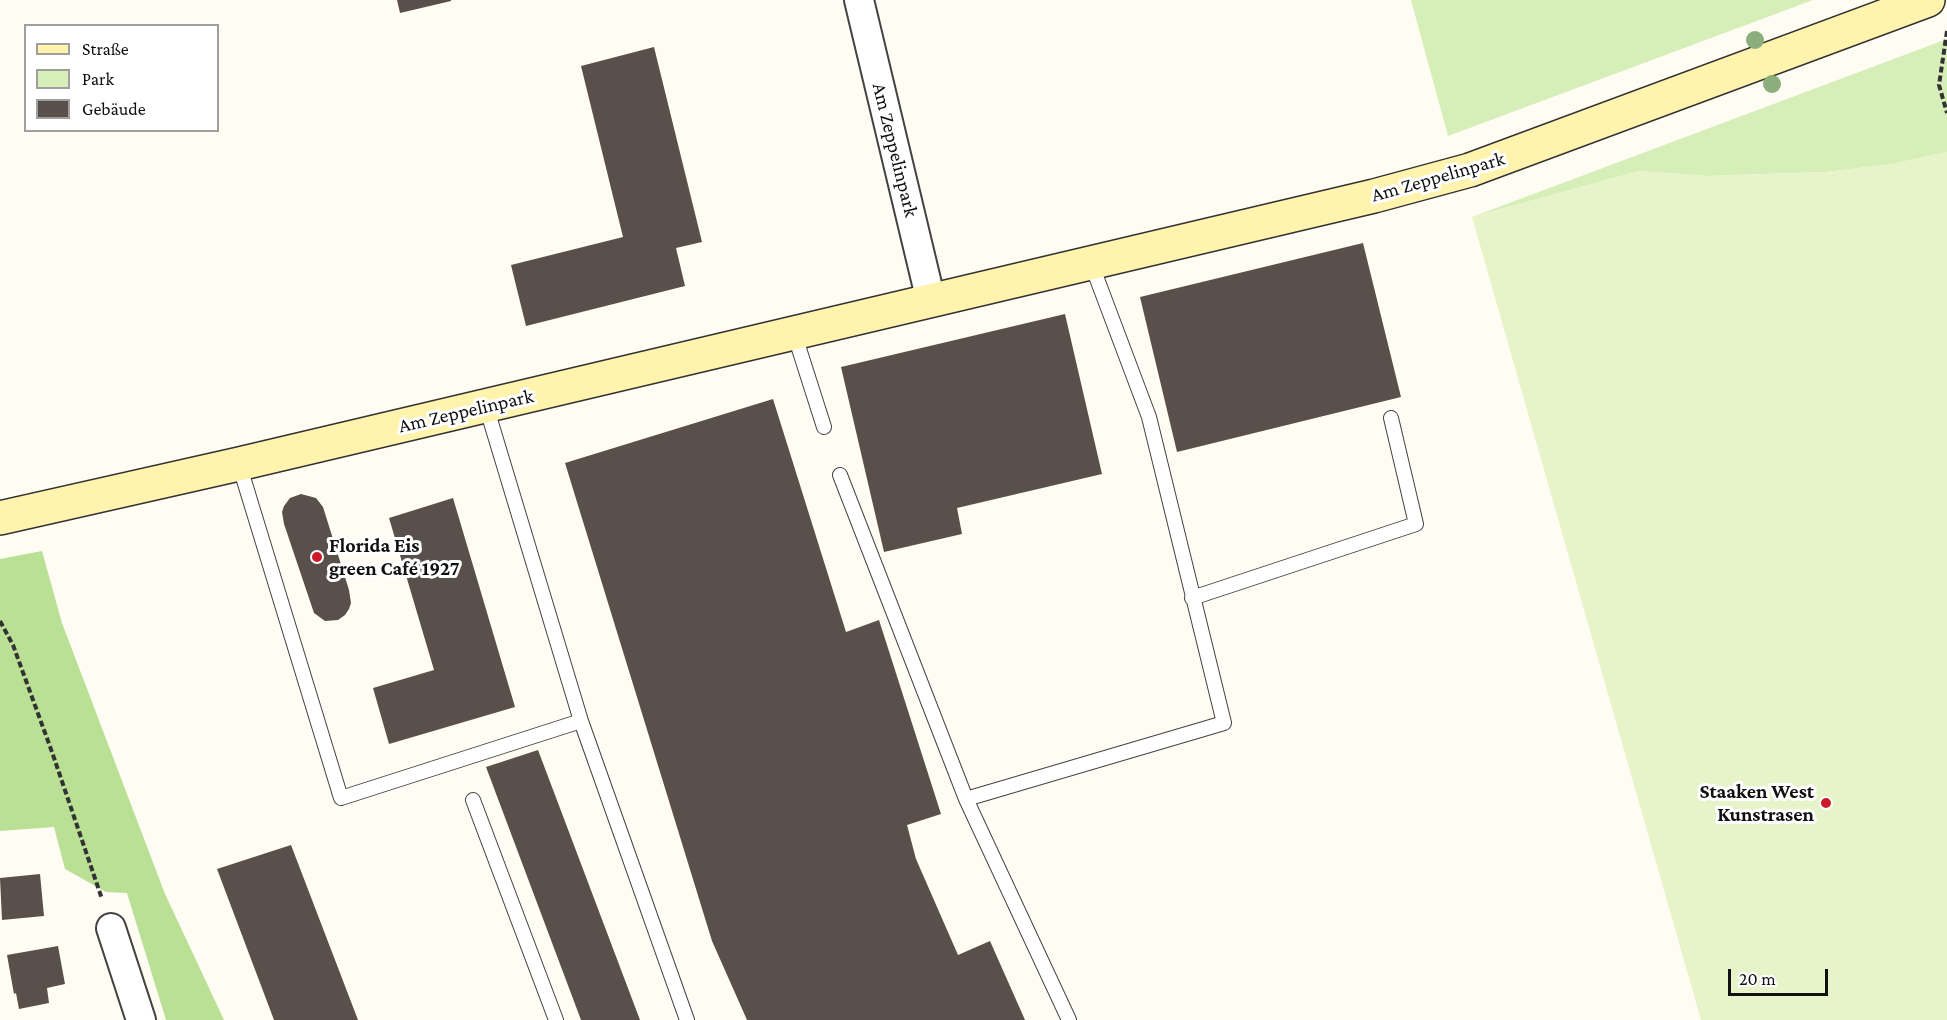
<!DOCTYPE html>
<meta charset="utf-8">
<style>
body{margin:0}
#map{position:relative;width:1947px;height:1020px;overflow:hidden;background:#fffcf3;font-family:"Crimson Pro",serif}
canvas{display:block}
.legend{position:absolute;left:24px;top:24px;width:195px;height:108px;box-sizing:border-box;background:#fff;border:2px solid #9f9f9f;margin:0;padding:8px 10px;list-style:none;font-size:18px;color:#101010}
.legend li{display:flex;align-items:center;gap:12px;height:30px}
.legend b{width:30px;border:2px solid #9f9f9f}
.scale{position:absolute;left:1728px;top:969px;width:100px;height:27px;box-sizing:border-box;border:3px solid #101010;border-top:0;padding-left:8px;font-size:18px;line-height:21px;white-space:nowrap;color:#101010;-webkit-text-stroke:4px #fff;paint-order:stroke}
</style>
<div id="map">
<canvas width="1947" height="1020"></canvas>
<ul class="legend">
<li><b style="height:8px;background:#fff3ae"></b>Straße</li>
<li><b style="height:16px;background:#d6eeb8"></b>Park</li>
<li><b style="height:16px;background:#5a504b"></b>Gebäude</li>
</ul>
<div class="scale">20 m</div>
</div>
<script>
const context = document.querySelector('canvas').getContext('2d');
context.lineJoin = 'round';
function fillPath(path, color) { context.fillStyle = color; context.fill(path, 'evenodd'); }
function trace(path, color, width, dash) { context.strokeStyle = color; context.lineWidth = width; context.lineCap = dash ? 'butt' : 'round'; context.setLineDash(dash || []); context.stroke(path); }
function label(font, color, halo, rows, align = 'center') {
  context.font = font + ' "Crimson Pro",serif'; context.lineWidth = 6; context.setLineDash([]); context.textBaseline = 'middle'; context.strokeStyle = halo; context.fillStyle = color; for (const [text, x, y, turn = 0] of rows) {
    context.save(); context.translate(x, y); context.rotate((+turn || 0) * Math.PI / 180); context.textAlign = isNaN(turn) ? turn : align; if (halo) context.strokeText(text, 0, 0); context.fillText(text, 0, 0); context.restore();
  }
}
fillPath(new Path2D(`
 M1411 0H1813L1448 136Z
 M1947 39V152L1892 164 1826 172 1707 176 1639 171 1472 217Z`), '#d6eeb8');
fillPath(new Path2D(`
 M42 551 62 623 165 894 224 1020H166L127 893 106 892 65 869 54 827 0 831V559Z`), '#b9e095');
fillPath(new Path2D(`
 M1947 152V1020H1701L1472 217 1639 171 1707 176 1826 172 1892 164Z`), '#e7f4ca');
fillPath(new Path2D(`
 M397 0H451V1L400 13Z
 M654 47 702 242 676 248 685 286 526 326 511 265 623 237 581 66Z
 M1363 243 1401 397 1177 452 1140 297Z
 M1065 314 1102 474 957 508 962 534 884 552 841 367Z
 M773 399 846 632 879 620 941 814 907 825 916 859 958 955 990 941 1025 1020H747L712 941 565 463Z
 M301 494 316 498 323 507 349 590 351 603 349 609 345 615 338 620 325 621 314 613 284 524 282 512 284 506 290 498Z
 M453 498 515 707 389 744 373 688 434 670 389 518Z
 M538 750 640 1020H581L486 767Z
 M291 845 358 1020H274L217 869Z
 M40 874 44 916 2 920 0 878Z
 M58 946 65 984 47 988 49 1003 19 1009 16 993 14 994 7 955Z`), '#5a504b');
const service = new Path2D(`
 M794 333 824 427
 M486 406 581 721 687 1020
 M239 464 341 798 581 721
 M840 475 966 799 1224 723 1149 417 1091 263
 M1192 598 1416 524 1391 418
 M966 799 1069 1020
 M473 800 556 1020`);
const minor = new Path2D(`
 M859 0 931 301
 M111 928 141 1020`);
const secondary = new Path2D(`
 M0 518 239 464 1374 196 1470 170 1928 0`);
trace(service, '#434343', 16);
trace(minor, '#434343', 32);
trace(secondary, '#323232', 36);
trace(new Path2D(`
 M1947 31 1939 85 1947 113
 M0 621 13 645 52 752 102 899`), '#323232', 4, [6, 3]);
trace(service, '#fff', 14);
trace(minor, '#fff', 28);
trace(secondary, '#fff3ae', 33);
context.fillStyle = '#8cae7b';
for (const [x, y] of [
 [1755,40],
 [1772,84]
]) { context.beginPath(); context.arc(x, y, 9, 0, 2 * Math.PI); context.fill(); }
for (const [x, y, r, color] of [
 [317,557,6,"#ce1a28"],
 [1826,803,6,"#ce1a28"]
]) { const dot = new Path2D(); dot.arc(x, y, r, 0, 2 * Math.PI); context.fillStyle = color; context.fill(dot); trace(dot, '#fff', 2); }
label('20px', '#101010', '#fff', [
 ["Am Zeppelinpark",895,150,76],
 ["Am Zeppelinpark",1438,177,-16],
 ["Am Zeppelinpark",466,411,-13]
]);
label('bold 20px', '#101010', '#fff', [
 ["Florida Eis",329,546],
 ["green Café 1927",329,569],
 ["Staaken West",1814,792,"right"],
 ["Kunstrasen",1814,815,"right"]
], 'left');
</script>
